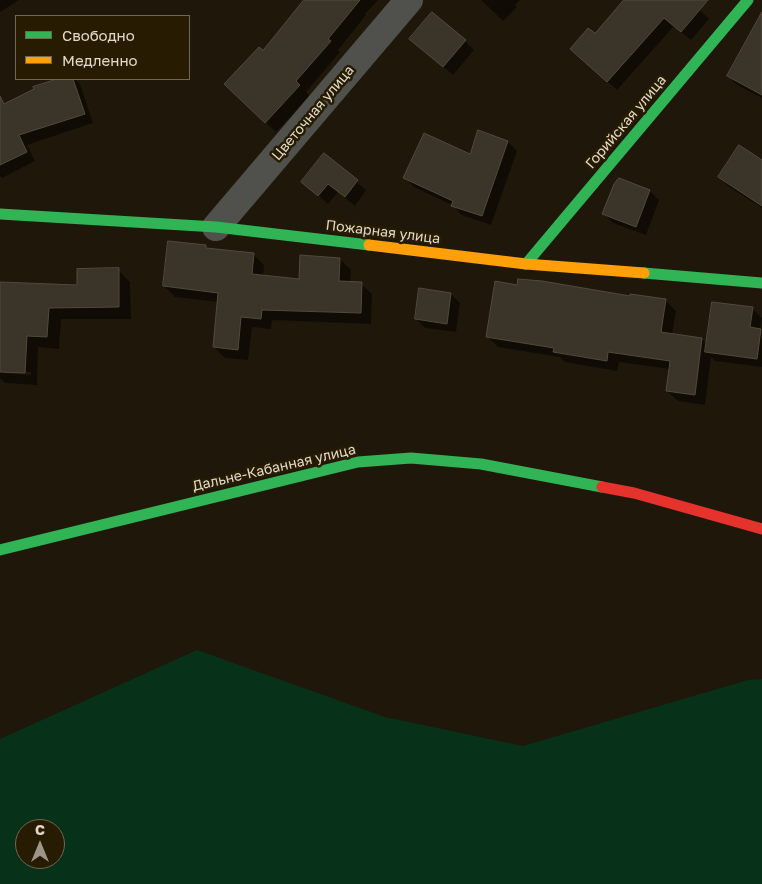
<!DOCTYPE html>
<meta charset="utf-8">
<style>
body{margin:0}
#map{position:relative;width:762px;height:884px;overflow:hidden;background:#1f180a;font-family:"Golos Text",sans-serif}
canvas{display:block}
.legend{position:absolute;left:15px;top:15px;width:175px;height:65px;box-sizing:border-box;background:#271b02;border:1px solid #716752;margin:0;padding:6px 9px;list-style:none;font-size:15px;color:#e1d9c9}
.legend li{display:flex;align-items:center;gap:10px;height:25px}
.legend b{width:25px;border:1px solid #716752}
.north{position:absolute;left:15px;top:819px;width:50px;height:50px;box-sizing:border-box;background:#271b02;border:1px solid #716752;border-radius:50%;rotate:0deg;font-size:14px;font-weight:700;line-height:20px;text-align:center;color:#e1d9c9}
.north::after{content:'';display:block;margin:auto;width:18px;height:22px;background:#9d9586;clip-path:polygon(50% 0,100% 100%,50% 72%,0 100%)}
</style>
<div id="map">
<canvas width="762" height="884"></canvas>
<ul class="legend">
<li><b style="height:6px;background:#30b455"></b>Свободно</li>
<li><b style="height:6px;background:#ff9f0a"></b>Медленно</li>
</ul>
<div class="north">С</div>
</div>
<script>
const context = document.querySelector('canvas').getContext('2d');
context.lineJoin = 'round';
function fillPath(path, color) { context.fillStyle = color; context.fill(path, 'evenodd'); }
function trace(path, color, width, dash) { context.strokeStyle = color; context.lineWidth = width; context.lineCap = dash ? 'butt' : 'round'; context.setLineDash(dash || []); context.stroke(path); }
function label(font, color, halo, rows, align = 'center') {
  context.font = font + ' "Golos Text",sans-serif'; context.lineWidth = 5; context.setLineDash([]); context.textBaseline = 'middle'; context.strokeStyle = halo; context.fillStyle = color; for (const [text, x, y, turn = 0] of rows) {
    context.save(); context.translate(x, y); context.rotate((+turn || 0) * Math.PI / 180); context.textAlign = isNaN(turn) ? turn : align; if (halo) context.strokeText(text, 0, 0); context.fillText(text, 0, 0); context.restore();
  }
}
fillPath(new Path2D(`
 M197 650 385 717 523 746 748 680 762 679V884H0V739ZM25 829H55V859H25Z`), '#073119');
fillPath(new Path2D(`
 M0 0H19L0 12Z
 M302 0H378L365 14 366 15 338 50 340 52 306 92 310 96 276 132 236 94 263 52 304 2Z
 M481 0H520L515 5 517 7 503 21Z
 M635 0H708L700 10 709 19 691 40 674 26 617 90 581 58 595 35Z
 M762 37V98L737 85 728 76Z
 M411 39 465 41 474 50 453 75Z
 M61 79H75L80 84 93 123 27 145 35 161 2 178 0 176V107L35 90 34 88Z
 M479 132 508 142 517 151 491 225 462 215 452 205 414 187 405 178 471 155Z
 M324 155 366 190 355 206 338 192 328 204 303 182Z
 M762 162V208L728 186 719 176Z
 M650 191 659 200 646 235 613 223 604 214Z
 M206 246 210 250 253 254 264 265 263 277 300 281 340 259 351 270 350 283 361 284 372 294 371 324 272 320 271 329 252 327 248 360 225 358 214 347 218 302 175 297 164 286Z
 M118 270 130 282 131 319H61L59 349 38 347 37 385 5 383 0 378V283L79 287ZM4 371 31 372V375L4 373Z
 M451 294 460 303 456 332 425 328 416 319Z
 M631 297 665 300 676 311 672 334 702 339 707 344 753 309 762 318 760 329 762 331V367L715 361 711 357 705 405 678 401 667 391 670 369 619 362 617 371 565 362 560 357 498 347 487 336Z`), '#0007');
const building = new Path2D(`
 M304 0H360L328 39 331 41 296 81 300 85 265 123 224 84 259 47 263 50Z
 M624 0H708L681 32 664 18 607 82 570 49 588 28 595 33Z
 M432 12 466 40 443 67 409 39Z
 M762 12V95L727 76Z
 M57 79H73L85 114 19 135 27 152 0 165V96L4 104 34 89 33 87Z
 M478 130 508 141 482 216 451 206 453 201 403 178 424 133 470 154Z
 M739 145 762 160V206L718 177Z
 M324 153 358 180 345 197 328 184 318 196 301 182Z
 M619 178 650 190 636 227 602 214 614 184Z
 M168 241 206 245V248L254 253 252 274 299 279 300 255 340 258 339 281 362 282 361 313 262 310 261 319 241 317 238 350 213 347 218 293 163 286Z
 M119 268V307L49 308 47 337 27 336 25 373 0 372V282L77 285V269Z
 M518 279 542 281 630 296V294L666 299 661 332 702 338 695 395 666 391 670 361 608 352 607 361 553 352 554 348 486 337 495 281 517 285Z
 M419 288 451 293 447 324 415 319Z
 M712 302 753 307 750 327 761 329 757 359 705 352Z`);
fillPath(building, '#3b3529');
trace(building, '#504a3e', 1);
trace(new Path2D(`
 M216 227 409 0`), '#50504c', 28);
trace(new Path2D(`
 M0 214 216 227 369 245
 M526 264 748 0
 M644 273 762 283
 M0 550 358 462 411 458 481 464 602 487`), '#30b455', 11);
trace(new Path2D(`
 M369 245 526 264 644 273`), '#ff9f0a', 11);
trace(new Path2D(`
 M602 487 634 493 762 529`), '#e5322d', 11);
label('14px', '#e1d9c9', '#271b02', [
 ["Цветочная улица",313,113,-50],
 ["Горийская улица",626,122,-50],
 ["Пожарная улица",383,232,7],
 ["Дальне-Кабанная улица",274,468,-13]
]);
</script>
